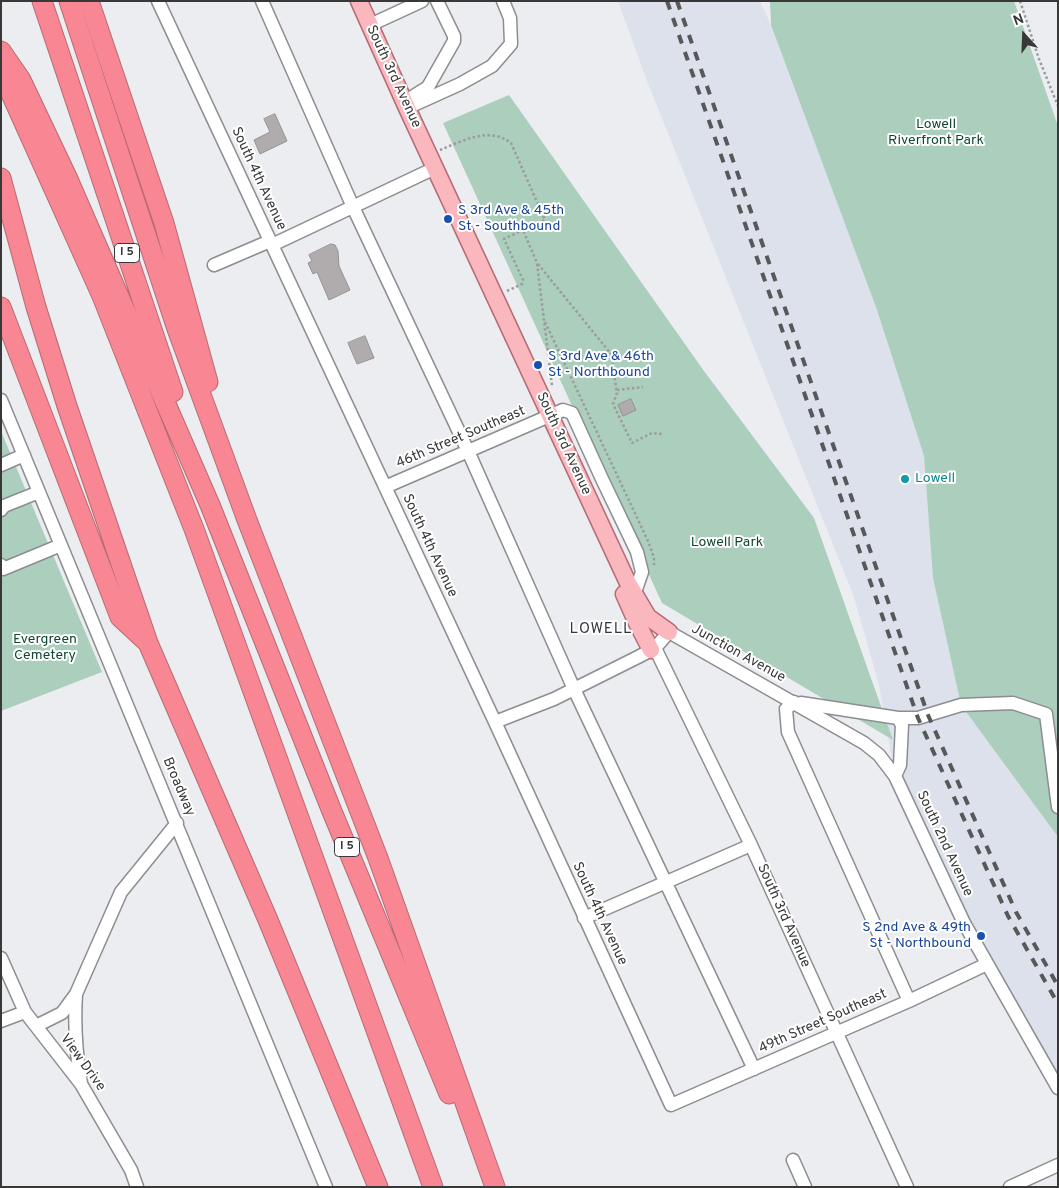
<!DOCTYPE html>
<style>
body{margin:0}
#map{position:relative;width:1059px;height:1188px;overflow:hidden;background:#ecedf1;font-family:Overpass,sans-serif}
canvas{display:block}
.frame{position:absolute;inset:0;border:2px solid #383839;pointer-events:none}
.north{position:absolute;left:999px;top:10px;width:50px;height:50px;-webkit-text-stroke:4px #fff;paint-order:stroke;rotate:340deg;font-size:14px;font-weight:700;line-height:20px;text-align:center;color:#383839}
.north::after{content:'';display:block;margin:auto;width:18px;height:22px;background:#383839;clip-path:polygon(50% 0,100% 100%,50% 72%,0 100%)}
</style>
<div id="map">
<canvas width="1059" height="1188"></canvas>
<div class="frame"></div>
<div class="north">N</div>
</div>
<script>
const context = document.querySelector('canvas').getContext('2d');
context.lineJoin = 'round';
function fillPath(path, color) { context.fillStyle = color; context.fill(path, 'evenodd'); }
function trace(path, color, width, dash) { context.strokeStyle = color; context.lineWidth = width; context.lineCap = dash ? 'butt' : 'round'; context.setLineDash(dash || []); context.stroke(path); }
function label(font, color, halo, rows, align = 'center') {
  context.font = font + ' Overpass,sans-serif'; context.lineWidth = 4; context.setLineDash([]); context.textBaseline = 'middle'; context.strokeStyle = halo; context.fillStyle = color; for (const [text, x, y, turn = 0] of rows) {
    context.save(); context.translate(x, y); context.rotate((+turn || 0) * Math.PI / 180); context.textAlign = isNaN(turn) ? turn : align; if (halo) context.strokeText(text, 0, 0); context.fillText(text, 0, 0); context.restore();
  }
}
fillPath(new Path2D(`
 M618 1H760L771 25 877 310 924 456 933 578 961 705 1058 837V1088L964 923 895 776 879 685 854 597 647 81Z`), '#dde1eb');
fillPath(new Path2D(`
 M770 1H1014L1058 126V837L961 705 933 578 924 456 877 310 771 25Z
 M509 95 704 371 814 518 893 740 662 603 443 123Z
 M1 431 102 672 1 711Z`), '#abcebd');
const building = new Path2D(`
 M275 114 287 141 260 154 254 140 270 132 264 119Z
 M331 244 335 245 338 251 339 266 350 290 329 300 317 272 313 274 308 263 312 261 309 255Z
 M365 336 374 358 357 364 348 343Z
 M631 399 636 410 623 416 618 405Z`);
fillPath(building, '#b0acad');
trace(building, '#969294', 1);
const minor = new Path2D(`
 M158 1 495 722 671 1105 909 1001 987 964
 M262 1 353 207 468 451 574 689 754 1069
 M370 25 422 1
 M404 102 428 87 454 41V36L437 1
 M407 108 460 84 492 66 511 44 510 18 503 1
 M272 245 435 168
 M214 265 270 241
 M1 400 326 1187
 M1 465 24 455
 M385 487 563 410 572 413 602 479 637 552 642 572 634 595
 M1 510 4 506 39 492
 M1 565 3 569 61 545
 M655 648 751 845 907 1187
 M794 702 786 709 788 732 909 1001
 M801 703 898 718 902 725 900 765 895 776
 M898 718H918L961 705 1013 703 1046 714 1058 807
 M495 722 554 699 638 657 655 648 669 632 864 743 879 755 895 776 964 923 1058 1088
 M584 918 751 845
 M1 958 25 1012 81 1084 131 1170 137 1187
 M76 994C74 1024 76 1053 81 1083
 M1 1021 25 1012
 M36 1026 62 1013 76 994 121 892 177 823
 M793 1160 805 1187
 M1010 1187 1058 1165`);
const major = new Path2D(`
 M359 1 407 108 628 583 648 617 669 632
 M624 594 636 621 651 650`);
const highway = new Path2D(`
 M42 1 173 392
 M69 1 177 329 247 520 378 858 495 1187
 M89 1 164 223 208 382
 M1 51 21 80 67 177 210 505 331 809 449 1094
 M1 76 7 85 102 296 194 529 433 1187
 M1 178 36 307 67 406 148 643 268 920 378 1187
 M1 307 120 617 147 642`);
trace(minor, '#8c8d90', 15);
trace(major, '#b56b74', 19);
trace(highway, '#b56b74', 21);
trace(new Path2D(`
 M1020 1 1039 59 1058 106
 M440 150C462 141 490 126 511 143L545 220 523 230 537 263 552 386
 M538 264 611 354 617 393 613 404 631 441 632 443 652 433 662 434
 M507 291 522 284 523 280 504 239 523 230
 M545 322 648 541 654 558V565
 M617 390 643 387`), '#9b9c9e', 2.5, [2.5, 2.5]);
trace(minor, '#fff', 12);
trace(major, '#fbb7be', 16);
trace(highway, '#f88793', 19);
trace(new Path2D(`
 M667 1 918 718 1008 916 1058 1004
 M677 1 928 715 1016 912 1058 986`), '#575859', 4, [9, 9]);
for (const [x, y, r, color] of [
 [448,219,5,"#1a4fb4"],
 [538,365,5,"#1a4fb4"],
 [905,479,5,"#0f9aa8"],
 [981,936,5,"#1a4fb4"]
]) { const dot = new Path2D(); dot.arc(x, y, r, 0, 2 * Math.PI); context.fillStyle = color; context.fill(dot); trace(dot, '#fff', 2); }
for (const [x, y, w] of [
 [127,253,25],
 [347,847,25]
]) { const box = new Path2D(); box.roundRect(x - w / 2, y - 9.5, w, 19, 4); context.fillStyle = '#fff'; context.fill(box); trace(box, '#383839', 1); }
label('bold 12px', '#383839', null, [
 ["I 5",127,253],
 ["I 5",347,847]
]);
label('14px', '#383839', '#fff', [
 ["South 3rd Avenue",393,77,65],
 ["South 4th Avenue",258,179,65],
 ["46th Street Southeast",461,438,-23],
 ["South 3rd Avenue",563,444,65],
 ["South 4th Avenue",429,546,65],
 ["Junction Avenue",738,654,29],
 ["Broadway",178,787,67],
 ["South 2nd Avenue",944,844,65],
 ["South 4th Avenue",599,914,65],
 ["South 3rd Avenue",783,916,66],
 ["49th Street Southeast",823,1022,-24],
 ["View Drive",82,1063,54]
]);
label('14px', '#114632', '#fff', [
 ["Lowell",936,125],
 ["Riverfront Park",936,141],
 ["Lowell Park",727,543],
 ["Evergreen",45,640],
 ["Cemetery",45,656]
]);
label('14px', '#164399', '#fff', [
 ["S 3rd Ave & 45th",458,211],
 ["St - Southbound",458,227],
 ["S 3rd Ave & 46th",548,357],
 ["St - Northbound",548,373],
 ["S 2nd Ave & 49th",971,928,"right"],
 ["St - Northbound",971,944,"right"]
], 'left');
label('14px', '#0d838f', '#fff', [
 ["Lowell",915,479]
], 'left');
context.letterSpacing = '1px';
label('15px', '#353638', '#fff', [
 ["LOWELL",601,630]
]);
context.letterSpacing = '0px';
</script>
